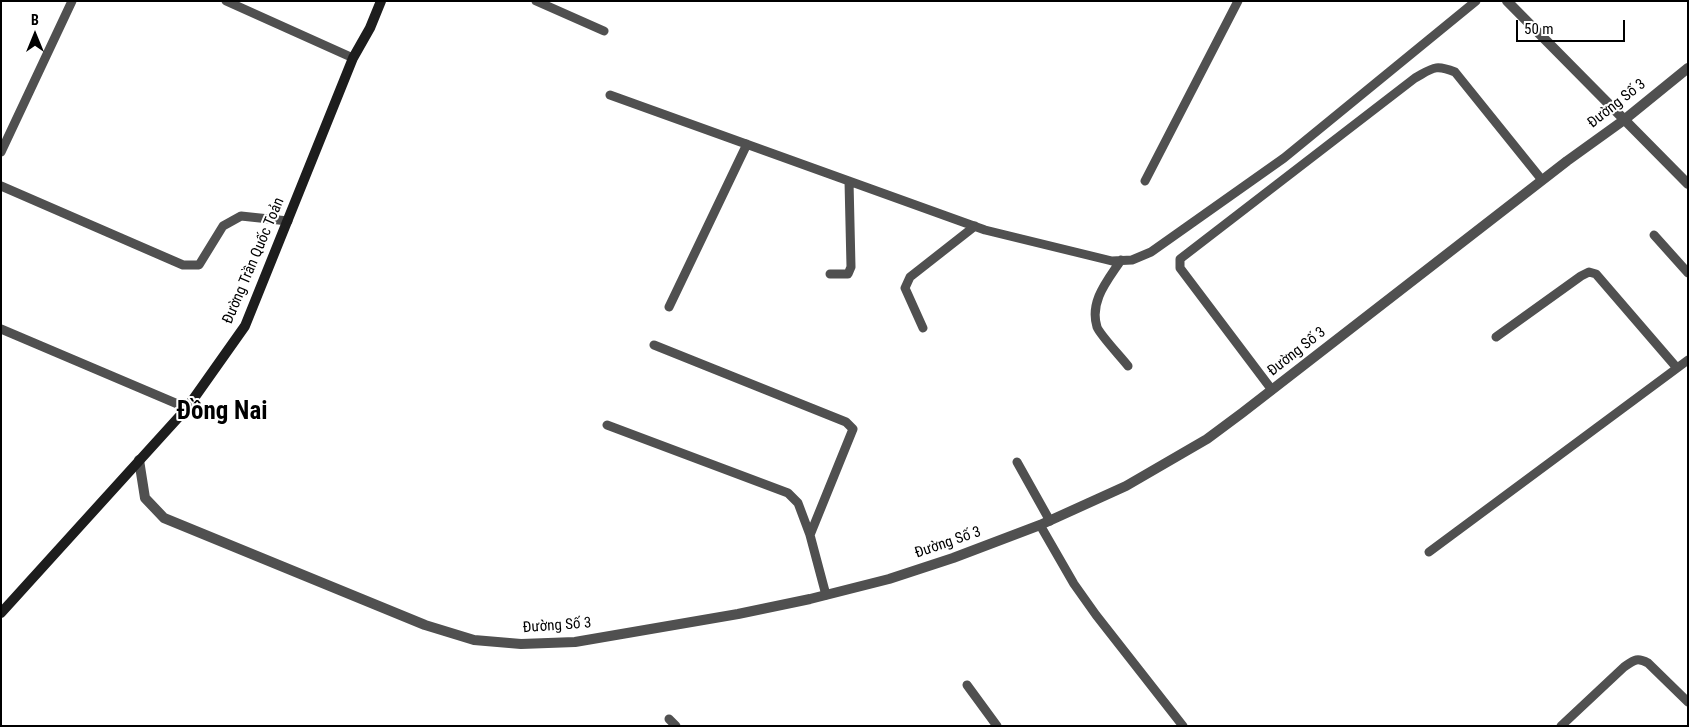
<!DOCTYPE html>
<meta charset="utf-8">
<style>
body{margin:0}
#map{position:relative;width:1689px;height:727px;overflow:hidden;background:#fff;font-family:"Roboto Condensed",sans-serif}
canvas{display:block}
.frame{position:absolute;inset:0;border:2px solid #000;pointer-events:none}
.north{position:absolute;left:10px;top:10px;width:50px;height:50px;-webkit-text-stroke:4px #fff;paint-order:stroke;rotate:0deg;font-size:14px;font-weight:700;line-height:20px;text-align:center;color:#000}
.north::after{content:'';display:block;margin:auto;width:18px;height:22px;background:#000;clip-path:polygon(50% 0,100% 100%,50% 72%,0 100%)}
.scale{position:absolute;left:1516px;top:20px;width:109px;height:22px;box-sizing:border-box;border:2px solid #000;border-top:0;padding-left:6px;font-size:15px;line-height:18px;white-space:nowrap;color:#000;-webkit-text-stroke:4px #fff;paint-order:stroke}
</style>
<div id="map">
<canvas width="1689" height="727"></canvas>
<div class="frame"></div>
<div class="north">B</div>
<div class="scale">50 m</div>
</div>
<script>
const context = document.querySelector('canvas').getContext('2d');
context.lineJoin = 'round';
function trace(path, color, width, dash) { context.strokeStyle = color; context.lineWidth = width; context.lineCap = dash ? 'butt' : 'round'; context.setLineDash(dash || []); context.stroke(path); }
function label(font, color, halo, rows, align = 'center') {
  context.font = font + ' "Roboto Condensed",sans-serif'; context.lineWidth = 4; context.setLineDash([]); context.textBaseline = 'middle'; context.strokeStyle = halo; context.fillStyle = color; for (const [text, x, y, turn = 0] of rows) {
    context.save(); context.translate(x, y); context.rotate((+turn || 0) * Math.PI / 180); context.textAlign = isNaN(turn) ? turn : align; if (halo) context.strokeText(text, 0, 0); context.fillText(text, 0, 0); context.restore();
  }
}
trace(new Path2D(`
 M226 1 353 58
 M536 1 604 31
 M610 95 985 230 1112 261 1132 260 1151 252 1284 158 1476 1
 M1 152 72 1
 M1145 181 1238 1
 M1 186 183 265H199L223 226 241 216 288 221
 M1654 235 1688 273
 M1121 260C1108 280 1089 301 1097 327 1100 335 1122 358 1128 366
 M830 274H848L851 267 849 181
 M669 307 747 144
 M923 328 905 288 910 277 975 226
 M1 329 187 408
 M1496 337 1581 276 1589 272 1596 274 1677 368
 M654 345 846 422 853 429 810 535
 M1272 390 1180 268V259L1415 78C1433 68 1435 64 1455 72L1542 180
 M607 425 788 493 798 503 810 535 826 595
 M1017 462 1050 521
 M1040 525 1074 584 1096 615 1183 726
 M1429 552 1688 360
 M967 685 997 726
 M669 719 676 726
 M1561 726 1624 667C1634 660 1637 657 1648 663L1688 702`), '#505050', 9);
trace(new Path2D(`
 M1507 1 1688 184
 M139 460 145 498 164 518 425 625 474 640 521 644 575 642 738 614 810 599 889 579 953 558 1040 525 1126 486 1207 439 1242 413 1567 161 1624 120 1688 68`), '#505050', 10);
trace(new Path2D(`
 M1 613 187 408 245 326 353 58 370 28 381 1`), '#1d1d1d', 10);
label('15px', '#000', '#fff', [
 ["Đường Số 3",1617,104,-38],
 ["Đường Trần Quốc Toản",254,261,-67],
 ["Đường Số 3",1297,352,-38],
 ["Đường Số 3",948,543,-19],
 ["Đường Số 3",557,626,-4]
]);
label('bold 25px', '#000', '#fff', [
 ["Đồng Nai",222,413]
]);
</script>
